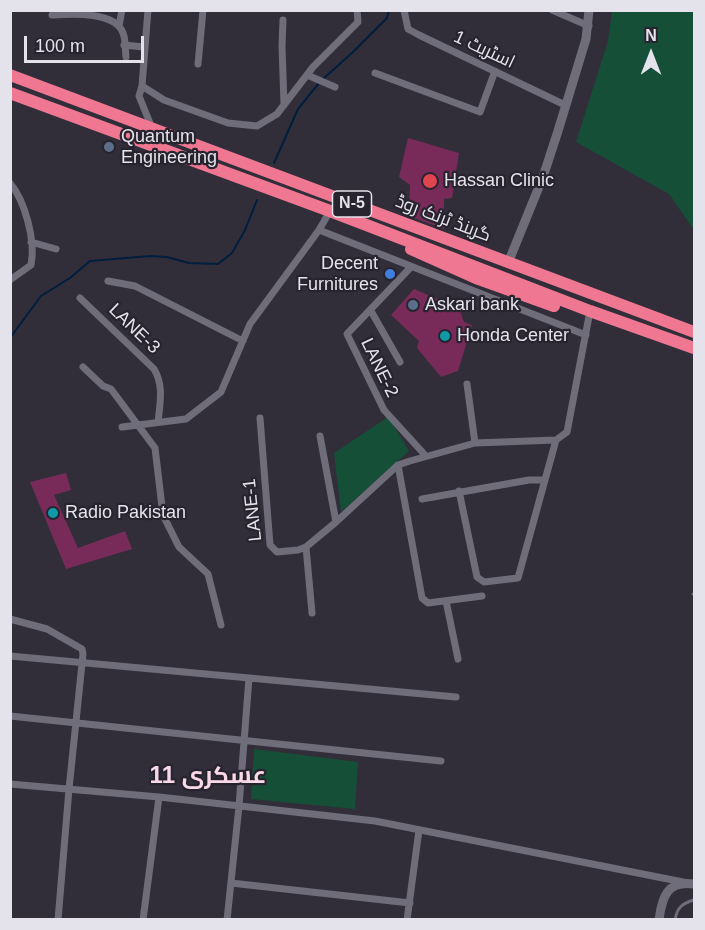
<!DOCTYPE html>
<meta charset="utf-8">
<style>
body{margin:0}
#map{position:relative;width:705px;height:930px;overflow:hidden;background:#312e3a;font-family:Helvetica,sans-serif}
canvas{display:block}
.frame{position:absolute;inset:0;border:12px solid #e4e2ea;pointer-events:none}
.north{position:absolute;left:621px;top:24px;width:60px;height:60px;-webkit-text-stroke:4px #272430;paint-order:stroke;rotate:0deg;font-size:16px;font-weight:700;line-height:24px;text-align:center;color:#e4e2ea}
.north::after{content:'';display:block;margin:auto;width:21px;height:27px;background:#e4e2ea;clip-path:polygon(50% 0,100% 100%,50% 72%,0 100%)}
.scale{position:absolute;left:24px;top:36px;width:120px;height:27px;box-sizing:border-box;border:3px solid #e4e2ea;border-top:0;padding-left:8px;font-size:18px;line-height:21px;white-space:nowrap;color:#e4e2ea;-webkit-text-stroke:4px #272430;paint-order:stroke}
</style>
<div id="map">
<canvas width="705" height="930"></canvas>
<div class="frame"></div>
<div class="north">N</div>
<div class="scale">100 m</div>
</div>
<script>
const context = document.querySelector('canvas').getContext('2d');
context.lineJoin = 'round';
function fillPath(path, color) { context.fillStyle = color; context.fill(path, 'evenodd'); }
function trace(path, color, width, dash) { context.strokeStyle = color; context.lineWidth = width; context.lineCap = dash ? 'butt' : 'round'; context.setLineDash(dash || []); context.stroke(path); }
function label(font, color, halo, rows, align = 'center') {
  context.font = font + ' Helvetica,Cairo,sans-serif'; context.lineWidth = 4.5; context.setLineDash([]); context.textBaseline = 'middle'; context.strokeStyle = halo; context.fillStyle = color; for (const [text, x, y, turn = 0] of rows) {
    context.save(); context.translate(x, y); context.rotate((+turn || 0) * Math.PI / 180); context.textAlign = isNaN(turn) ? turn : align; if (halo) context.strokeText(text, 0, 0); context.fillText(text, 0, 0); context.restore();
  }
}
fillPath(new Path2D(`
 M612 10 694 11V230L669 194 576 142 608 41Z
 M388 417 409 451 341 512 334 453Z
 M254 749 358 762 355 809 251 799Z`), '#154f38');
trace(new Path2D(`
 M323 79 353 52 387 18 389 10
 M274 163 298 109 319 83
 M10 338 41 296 70 278 90 261 150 256 167 257 189 263 218 264 232 253 245 230 257 200`), '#001e3e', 2);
fillPath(new Path2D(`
 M408 138 459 153 452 198 444 199V229L409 216 410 185 399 177Z
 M414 289 459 308 464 322 472 325 458 371 441 377 417 348 419 341 391 315Z
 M66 473 71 490 54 495 78 548 125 531 132 549 66 569 30 482Z`), '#782b58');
trace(new Path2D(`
 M693 594H694
 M675 920C677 907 683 903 694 900`), '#706d7b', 3);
trace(new Path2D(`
 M404 10 408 29 419 35 565 105
 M552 10 589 26
 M52 15C71 14 115 11 123 33 126 40 125 50 126 57
 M283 20 282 46 284 105
 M119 26 122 10
 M124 45 144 47
 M198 64 203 10
 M375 73 480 112 495 71
 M307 75 335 87
 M142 86 148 10
 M152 128 139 96 142 86 164 100 228 123 257 126 277 114 313 67 358 22 357 10
 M10 183C25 201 36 241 31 265L10 280
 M319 230 586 335
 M31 242 56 249
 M411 267 347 334 384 410 425 455
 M108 281 135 286 243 341
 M80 298 154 369C164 385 160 404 158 422
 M371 311 400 362
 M83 367 103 386 111 389 155 448 163 515 179 547 208 574 221 625
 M467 384 475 443
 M260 418 270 545 277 552 298 550 306 547 336 522 398 465 410 461 475 443 556 440 567 432 590 311
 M122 427 186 419 221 392 250 324 319 230 330 211
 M320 436 336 522
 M398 465 422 598 428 603 482 596
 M459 491 477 577 484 582 518 578 556 440
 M422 499 529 480H545
 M306 547 312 613
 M446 601 458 659
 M10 619 47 629 82 649 83 654 69 789 58 920
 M10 656 456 697
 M10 716 441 761
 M10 784 159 797 375 821 683 882
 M231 883 410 903
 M143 920 159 797
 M227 920 239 806 249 678
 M407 920 419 830`), '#706d7b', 7);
trace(new Path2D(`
 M508 263 543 177 558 131 586 39 589 10
 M659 920C662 896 668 880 694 884`), '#706d7b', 9);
trace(new Path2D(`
 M10 75 694 332
 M10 93 330 211 590 311 694 348
 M411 249 476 278 554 306`), '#f07791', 12);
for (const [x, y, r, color] of [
 [109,147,6,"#5c6f8a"],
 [430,181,8,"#e0444e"],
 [390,274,6,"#3f7fe0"],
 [413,305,6,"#5c6f8a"],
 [445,336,6,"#0f9aa8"],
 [53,513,6,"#0f9aa8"]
]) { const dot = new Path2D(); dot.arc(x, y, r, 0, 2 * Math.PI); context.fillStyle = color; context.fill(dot); trace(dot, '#272430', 2); }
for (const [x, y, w] of [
 [352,204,39]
]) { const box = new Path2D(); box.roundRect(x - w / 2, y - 13, w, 26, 4.5); context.fillStyle = '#272430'; context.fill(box); trace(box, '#e4e2ea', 1.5); }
label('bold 16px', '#e4e2ea', null, [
 ["N-5",352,204]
]);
label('18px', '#e4e2ea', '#272430', [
 ["اسٹریٹ 1",484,50,25],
 ["گرینڈ ٹرنک روڈ",443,219,21],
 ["LANE-3",134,329,44],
 ["LANE-2",379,368,64],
 ["LANE-1",253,510,-96]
]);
label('18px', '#e4e2ea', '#272430', [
 ["Quantum",121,137],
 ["Engineering",121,158],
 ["Hassan Clinic",444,181],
 ["Decent",378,264,"right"],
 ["Furnitures",378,285,"right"],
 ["Askari bank",425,305],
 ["Honda Center",457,336],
 ["Radio Pakistan",65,513]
], 'left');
label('bold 24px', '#fad9e6', '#272430', [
 ["عسکری 11",208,776]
]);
</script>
